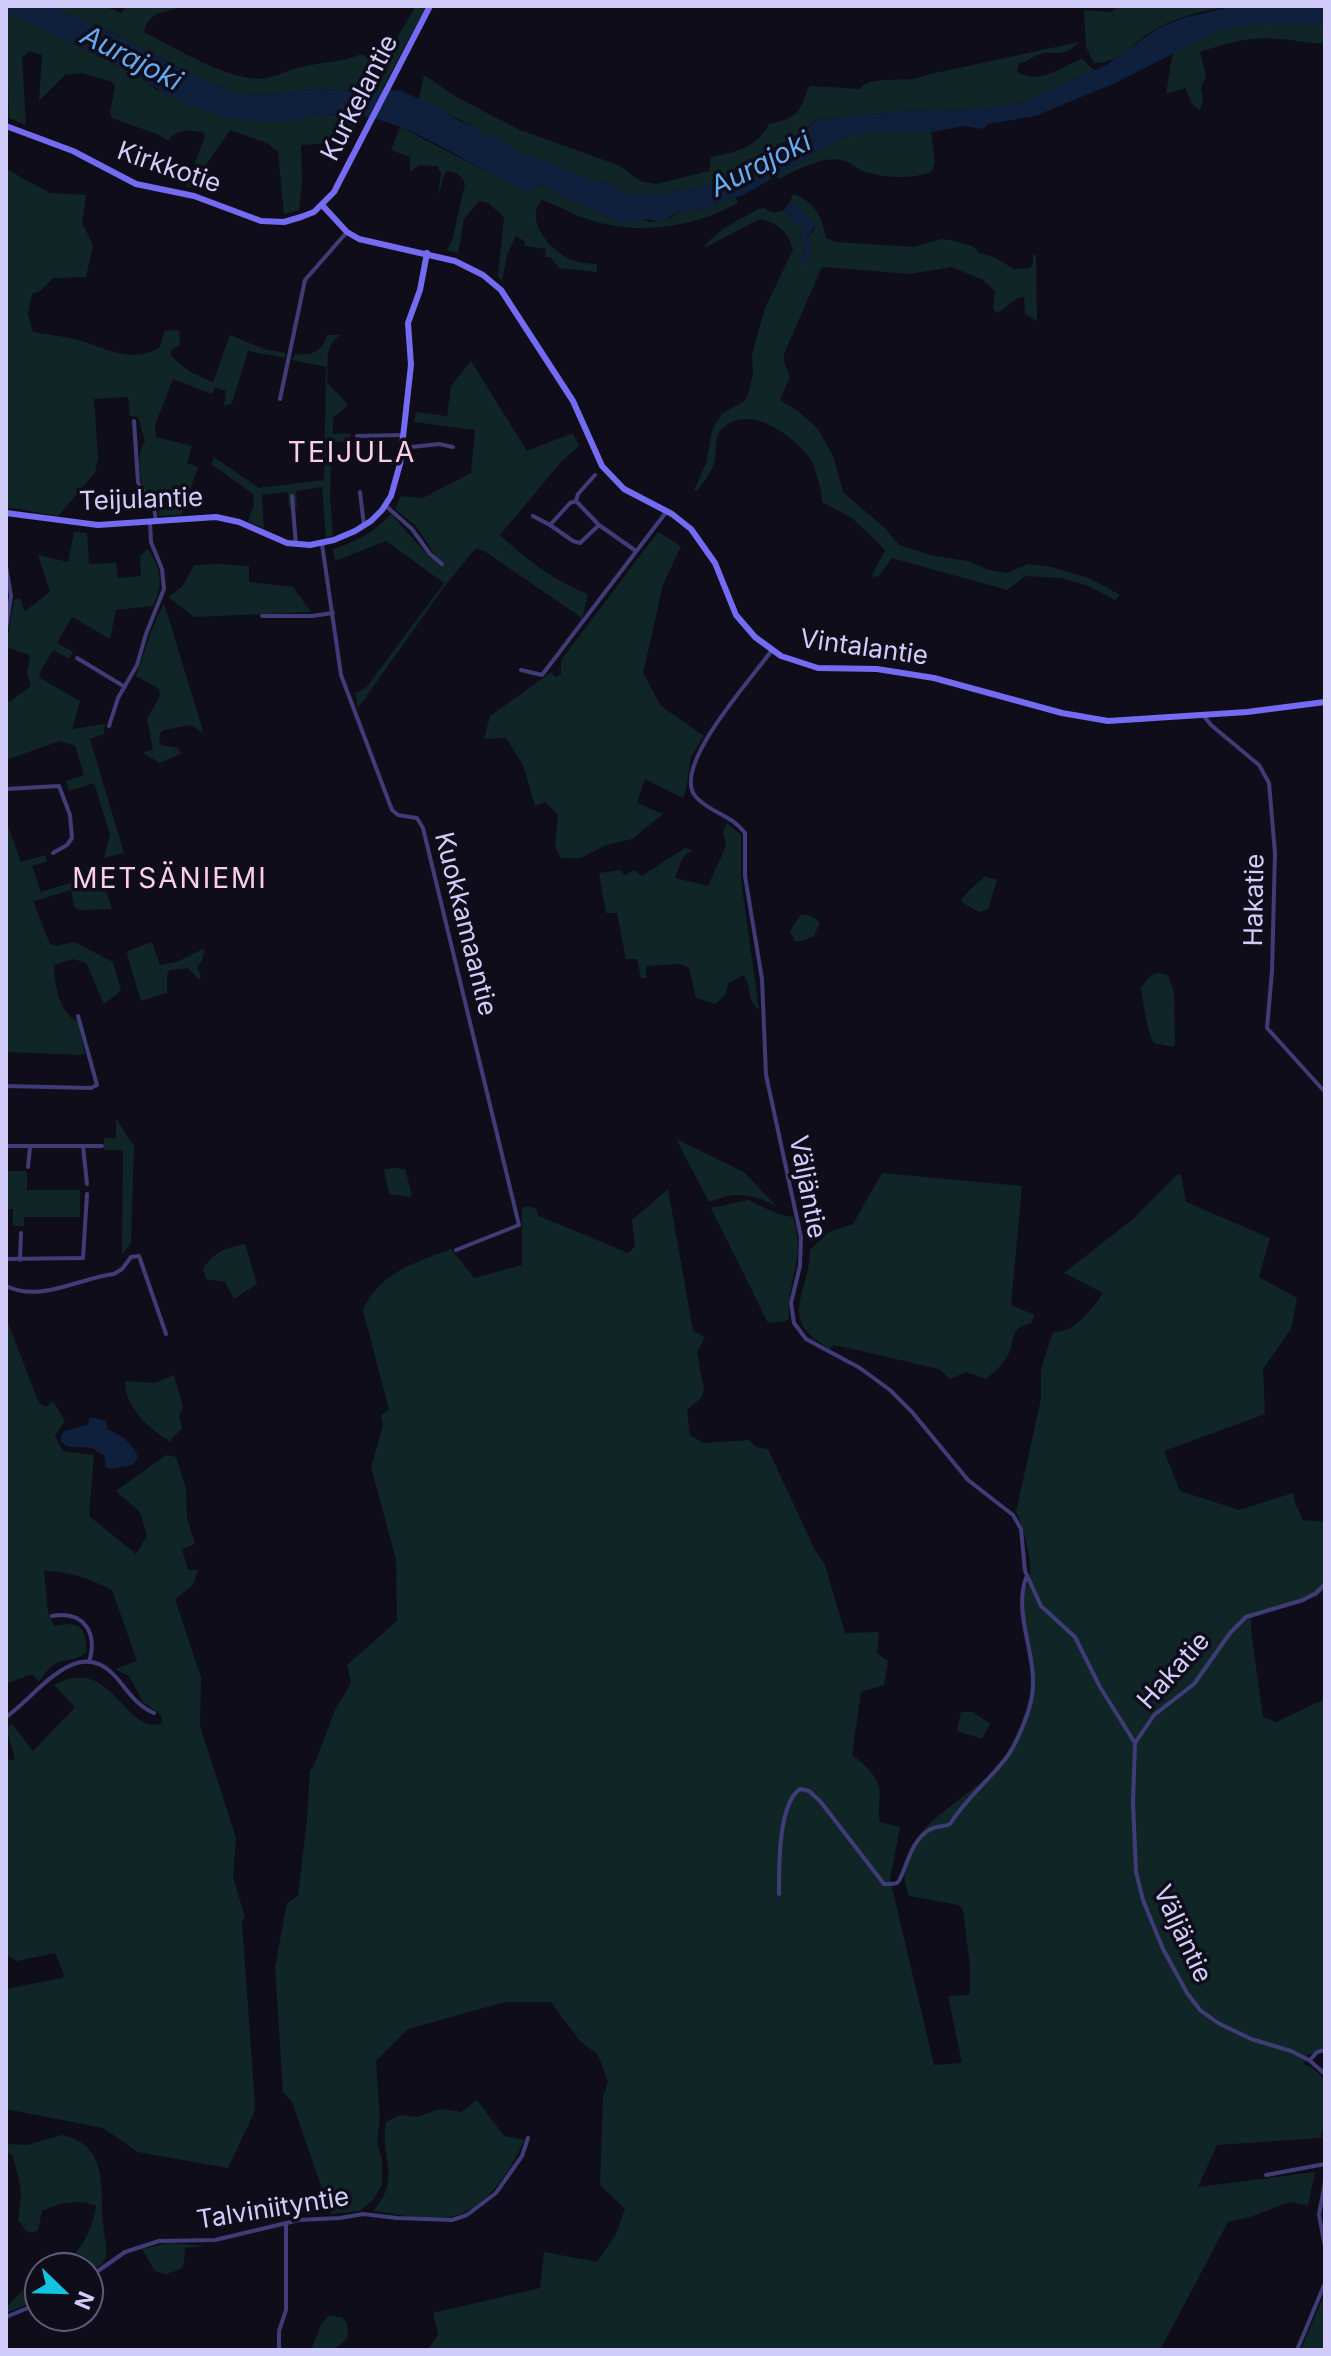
<!DOCTYPE html>
<meta charset="utf-8">
<style>
body{margin:0}
#map{position:relative;width:1331px;height:2356px;overflow:hidden;background:#100d1b;font-family:Inter,sans-serif}
canvas{display:block}
.frame{position:absolute;inset:0;border:8px solid #d2ccfb;pointer-events:none}
.north{position:absolute;left:24px;top:2252px;width:80px;height:80px;box-sizing:border-box;background:#100d1b;border:2px solid #5e5975;border-radius:50%;rotate:113deg;font-size:22px;font-weight:700;line-height:32px;text-align:center;color:#d2ccfb}
.north::after{content:'';display:block;margin:auto;width:28px;height:36px;background:#13c4df;clip-path:polygon(50% 0,100% 100%,50% 72%,0 100%)}
</style>
<div id="map">
<canvas width="1331" height="2356"></canvas>
<div class="frame"></div>
<div class="north">N</div>
</div>
<script>
const context = document.querySelector('canvas').getContext('2d');
context.lineJoin = 'round';
function fillPath(path, color) { context.fillStyle = color; context.fill(path, 'evenodd'); }
function trace(path, color, width, dash) { context.strokeStyle = color; context.lineWidth = width; context.lineCap = dash ? 'butt' : 'round'; context.setLineDash(dash || []); context.stroke(path); }
function label(font, color, halo, rows, align = 'center') {
  context.font = font + ' Inter,sans-serif'; context.lineWidth = 7; context.setLineDash([]); context.textBaseline = 'middle'; context.strokeStyle = halo; context.fillStyle = color; for (const [text, x, y, turn = 0] of rows) {
    context.save(); context.translate(x, y); context.rotate((+turn || 0) * Math.PI / 180); context.textAlign = isNaN(turn) ? turn : align; if (halo) context.strokeText(text, 0, 0); context.fillText(text, 0, 0); context.restore();
  }
}
fillPath(new Path2D(`
 M48 6H104L121 13 127 6H184C165 13 149 10 144 32 176 48 223 78 259 79 273 79 287 70 300 67 321 62 341 63 361 54L370 58 373 72 384 73 394 43 416 6H426L382 90 359 87 347 91 319 88 262 95 234 92 198 78 108 30Z
 M1120 6H1235C1209 9 1180 16 1157 28 1134 40 1121 64 1094 63L1086 47 1084 10 1110 12Z
 M6 10 140 77 157 90 274 122 328 115H361L347 144 340 142 301 145 302 183 299 210 284 214 278 152 267 143 230 130 195 181 197 185 203 189 186 187 205 136 204 133C191 129 176 129 168 141L159 135 112 118 110 112 115 86 112 82 83 73 65 75 39 101 42 55 29 51 22 58 26 125 9 118Z
 M1288 23 1325 24V43C1310 44 1296 40 1281 39 1252 36 1227 43 1200 52L1206 76 1201 88 1203 100 1200 110 1192 104 1185 88 1166 94 1173 51 1214 33 1243 25Z
 M1079 42C1061 61 1053 48 1037 55 1029 59 1028 62 1019 63L1017 72C1041 86 1061 66 1082 59L1094 70 1019 103 978 109 899 111 816 120 805 130 738 171 710 184 657 195 624 194 613 184 594 181 547 162 521 154 508 148 501 141 479 135 474 125C454 119 438 107 419 99L424 75 458 98 520 130 618 165 640 181 656 184 709 171 711 157C733 153 759 147 769 124 796 118 799 115 808 88L811 86 859 89C874 73 905 85 926 75Z
 M400 127 525 191 530 192 539 185 542 186 616 221 642 219 650 222 671 218 679 212 695 211 735 197 738 203C692 228 638 236 587 219 571 214 558 205 542 200 523 221 552 252 572 260 579 263 588 263 597 264V272L559 268 550 257H545L546 249 525 246 524 241 516 236 507 255 502 281 498 276 504 217 488 203 479 201 464 219 458 253 447 250 452 241 465 184C463 177 456 171 448 171L444 175 438 197 441 173 437 166 419 165 410 172V157L391 150Z
 M877 131 931 132 935 161 932 171C915 180 881 178 863 171 856 168 849 161 841 160 822 156 796 170 780 179L775 176 845 137Z
 M6 169 50 193 86 195 82 223 93 245 86 277 53 278 40 291 32 294 28 314 33 332C48 335 64 336 78 340 107 348 129 364 159 348L165 330 179 331 180 345 171 350V356L190 372 213 382 230 335 264 349 285 353V358L248 351 232 403 224 406 226 391 215 387 212 394 173 379 155 425 156 437 192 446 187 463 198 467 181 515 159 516 155 492 145 490C138 477 137 453 145 441L138 417 130 416 128 397 94 399 98 457 95 473 58 516 6 507Z
 M793 194C815 202 822 216 826 238L836 242 914 247 941 239 950 240 973 246 979 253 994 257 1014 269 1030 268 1033 264V255H1036L1037 321 1025 314 1024 297C1011 298 1007 310 996 313L993 308 995 291 983 280 952 267 910 274 825 267 821 269 784 354V362L790 377 780 400 797 410 818 429 834 458 843 492 885 528 899 545 934 556 968 561 989 570 1007 573 1028 564 1052 567 1089 578 1120 595 1115 600 1088 586 1062 578 1026 576 1007 590 892 558 879 576 871 577 885 550 852 518 822 502C823 494 815 467 811 460 794 436 749 402 722 429 712 439 718 453 714 464 710 474 703 483 697 491L694 490 706 464 712 431 716 423 722 414 744 401 748 396 753 372 752 354 765 308 793 250C788 231 779 224 760 219L704 248C716 229 739 221 758 209L764 208 774 213 784 210 790 220 804 226 800 239 805 249 801 260 806 265 811 246 807 239 815 228 802 210 790 202Z
 M327 335H340C323 347 329 364 327 382L348 405 333 418V434L351 433 349 441 332 442 330 496 333 535 326 538 322 487 296 491 297 507 289 508 288 492 262 495 264 529 248 521 254 505 253 494 211 464 214 457 259 488 324 480 326 367 292 360 295 354C312 356 322 352 327 335Z
 M471 361 527 451 573 433 579 446 561 462 500 535C525 558 555 582 588 594L582 618 484 551 476 548 444 587 358 708 355 693 366 688 444 583 386 541 335 561 333 549C357 542 374 532 391 514L430 558 435 555 416 526 395 509 401 496 423 498 471 473 475 430 414 422 416 412 447 416 451 386Z
 M74 532 87 533 89 564 116 563 118 578 141 576 140 556 148 549C161 570 164 584 153 606L116 610 110 639 72 617 57 643 73 652 69 659 53 650 39 674 40 678 80 701 72 729 105 724 104 734 90 739 124 853 104 858 110 834 94 783 69 791 66 781 84 775 75 746 60 741 6 760V692L9 702 31 686 27 673 30 655 6 647 14 600 20 598 25 611 50 592 38 555 68 562Z
 M658 532 681 546 663 585 643 673 661 706 704 736 691 757 686 790 683 798 645 779 637 803 663 814 632 839 606 845 581 858H561L555 846 558 815 545 802 535 806 523 765 506 738 484 739 490 716 547 675 551 672 556 677 561 674V660Z
 M218 564 249 566V582L293 587 311 612 194 617 168 597 182 587 194 565Z
 M164 603 204 734 191 725 163 730 160 733 159 741 162 745 178 748 181 754 160 763 143 753 153 749 147 719 160 696 159 689 136 676 152 629Z
 M6 821 21 862 45 855 47 861 32 866 41 892 101 873 112 909 80 910 74 907 71 890 35 901 34 904 50 944 56 946 74 942 113 962 121 991 104 1004 86 963 73 959 54 965C55 986 58 1011 78 1022L85 1055 6 1052Z
 M727 823 741 835V880L759 1010C745 999 753 985 743 975L729 983 724 996 715 1004 696 998 689 968 680 964 646 966V978H641L637 959H626L617 913H606L599 873 620 870 625 875 634 870 642 876 685 848 692 850 682 859 675 878 708 886 726 846 723 832Z
 M985 876 997 880 988 909 979 912 961 902C966 890 976 886 985 876Z
 M801 914 811 916 820 922 814 936 803 941H795L790 931Z
 M152 942 160 965 177 962 205 948 202 961 197 967 201 976 199 980 188 968 170 970 167 975V993L141 1001 127 954 128 951Z
 M1157 973 1168 975 1174 992 1175 1043 1173 1047 1154 1043C1148 1036 1143 1000 1141 988L1150 976Z
 M116 1119 134 1146 131 1243 122 1255 123 1150H104V1138H116Z
 M676 1139 744 1172 777 1207C754 1193 734 1191 709 1202Z
 M397 1168 405 1169 412 1195 410 1197 389 1194 384 1169Z
 M6 1171H27V1190H80V1217H24V1226H13V1209H6Z
 M882 1173 1022 1186 1011 1305 1035 1315 1031 1323C1010 1328 1015 1339 1009 1353 1005 1362 994 1373 986 1379L966 1372 950 1379 939 1369 839 1346 833 1345 830 1349C776 1318 809 1297 810 1250L829 1232 853 1224Z
 M1178 1174 1181 1175 1186 1202 1270 1238 1259 1277 1297 1298 1291 1329 1263 1369 1265 1414 1164 1451 1180 1491 1239 1510 1293 1493 1295 1503 1303 1520 1325 1522V1589L1316 1597 1254 1616 1251 1619V1631L1263 1717 1276 1722 1325 1699V2053L1308 2054 1304 2064C1312 2068 1320 2072 1324 2080 1329 2092 1324 2125 1321 2138L1217 2145 1198 2187 1315 2172 1308 2205 1289 2202 1250 2217 1228 2222 1160 2350H427L438 2335 433 2313 540 2288 544 2252 597 2262 616 2234 625 2209 600 2185 603 2097 608 2082 598 2055 579 2040 551 2002H505L408 2029 376 2061 380 2118 377 2141 382 2160V2185L372 2201 360 2211 331 2214 292 2102 283 2092 275 1967 287 1903 298 1896 307 1820 310 1770 313 1768 335 1710 351 1683 347 1665 397 1621 396 1559 371 1467 383 1426 381 1415 389 1410 363 1310C380 1272 415 1263 451 1249L474 1278 522 1265V1208L528 1206 536 1209 539 1216 628 1253 635 1246 632 1220 668 1189 693 1331 705 1337 697 1352 704 1390 702 1397 687 1410 690 1435 703 1443 749 1440 756 1447 768 1449 815 1550 825 1565 845 1633 879 1632 877 1653 888 1661 884 1685 861 1692 852 1755C863 1763 875 1773 879 1787 881 1798 877 1810 880 1822L900 1827 890 1879 934 2065 962 2063 948 1996 968 1995 970 1993V1967L963 1910 959 1905 909 1896C888 1837 950 1811 986 1778 1007 1760 1021 1729 1028 1703 1037 1671 1021 1638 1020 1606 1020 1595 1028 1587 1030 1577 1033 1565 1023 1523 1016 1512L1041 1399V1369L1053 1332C1075 1333 1092 1309 1103 1293L1064 1273 1133 1219Z
 M748 1200C764 1207 775 1215 793 1217 807 1261 786 1279 789 1318L785 1321 768 1323 711 1208Z
 M245 1244 257 1284 234 1299 225 1282 206 1279 203 1270C212 1252 226 1248 245 1244Z
 M6 1318 39 1403 46 1407 53 1401 65 1421 55 1436 63 1451 94 1455 89 1516 136 1554 147 1536 140 1512 116 1491 166 1455 176 1457 186 1489 187 1518 195 1544 182 1549 188 1570H198L193 1585 175 1599 201 1678 200 1726 236 1838 233 1877 245 1917 242 1922 255 2104 254 2113 228 2168 138 2152 103 2128 6 2109V1989L62 1978 64 1975 55 1953 17 1961 6 1955 8 1942 6 1761 15 1759 6 1728 12 1724 33 1751 75 1707 54 1685C112 1652 126 1738 162 1723L161 1715 143 1702 129 1676 115 1669 137 1661 112 1590C90 1579 70 1571 44 1571L48 1611 54 1626C80 1621 85 1626 87 1652 68 1667 58 1651 39 1682L32 1674 6 1684Z
 M174 1375 183 1407 179 1416 182 1429 172 1438 171 1442C149 1429 125 1408 125 1381L155 1383Z
 M961 1712H973L990 1724 982 1739 957 1731Z
 M477 2100 504 2136 524 2140C512 2169 488 2207 454 2216 429 2222 398 2214 373 2211 403 2178 379 2158 386 2122L400 2115 417 2117 440 2109 461 2112Z
 M62 2135C109 2145 100 2188 103 2224 104 2235 107 2245 106 2256L102 2264 88 2273V2268H58C80 2254 92 2232 96 2206 79 2198 59 2203 42 2211L38 2230 32 2233 26 2231 18 2220C23 2191 21 2186 13 2157L11 2153 6 2154V2144L28 2145Z
 M170 2243 206 2246 185 2248 184 2263 181 2269 166 2274 155 2271 142 2249Z
 M40 2279V2299L6 2313V2308L20 2293Z
 M1325 2293V2350H1301L1303 2344Z
 M328 2316 342 2317 347 2323 348 2338 334 2349 311 2350 321 2325Z`), '#102525');
fillPath(new Path2D(`
 M6 6H48L108 30 198 78 234 92 262 95 319 88 347 91 359 87 401 91 438 107 459 121 474 125 480 135 493 136 521 154 547 161 594 181 613 184 624 194 657 195 710 184 738 171 805 130 817 120 899 111 978 109 1019 103 1108 64 1158 28 1183 18 1235 6H1325V24L1243 25 1214 33 1113 84 1035 116 988 124 983 129 965 126 931 132 877 131 845 137 745 194 695 211 679 212 662 221 641 219 628 223 616 221 542 186 539 185 530 192 525 191C473 167 418 127 364 116 333 110 302 121 272 122 227 123 176 104 140 77L15 15 6 10Z
 M790 202C800 205 807 217 815 225L807 239 811 246 809 261 804 266 801 260 805 249 800 239 804 226 790 220 784 210Z
 M90 1417 106 1421 108 1430C121 1434 133 1444 138 1457L133 1465 109 1469 106 1467 104 1455C101 1454 94 1449 92 1448 79 1445 69 1452 60 1440L64 1431 87 1425Z`), '#0f203d');
trace(new Path2D(`
 M280 399 305 280 347 232
 M134 421 138 482 141 489 153 499 156 522
 M357 436 404 435
 M402 448 439 444 453 447
 M360 492 364 526
 M292 496 296 545
 M576 501 578 494 595 475
 M386 506 412 529 430 554 442 564
 M533 516 550 525
 M599 525 576 501 570 503 550 525 573 541 580 543 599 525 636 551
 M322 544 341 675 392 810 398 815 417 818 423 828 519 1225 456 1250
 M6 566 11 596 6 629
 M262 616H312L333 613
 M772 650C754 676 669 768 696 797 710 813 732 815 745 833V876L762 979 766 1075 801 1237 800 1266 791 1303 794 1323 806 1339 860 1368 890 1390 912 1412 968 1480 1013 1515 1021 1529 1025 1571 1041 1606 1075 1637 1100 1687 1135 1743 1133 1802 1136 1872 1143 1900 1163 1949 1187 1993 1200 2010 1218 2023 1251 2039 1291 2051 1309 2060 1325 2074
 M77 658 125 687
 M521 670 542 675 667 511
 M1203 715 1211 725 1259 765 1269 783 1275 853 1272 971 1267 1028 1325 1092
 M109 726 118 698 137 665 146 634 164 589 162 569 151 542 150 522
 M6 789 59 786 70 815 72 838 67 845 53 853
 M6 1086 91 1088 97 1085 78 1016
 M6 1146H102
 M83 1146 87 1184
 M28 1167 30 1147
 M6 1259 83 1258 87 1194
 M20 1260 21 1233
 M6 1286C41 1303 79 1278 114 1274L122 1269 131 1257 139 1256 166 1334
 M52 1616C84 1610 98 1633 89 1662
 M6 1717C35 1698 76 1634 114 1675 128 1690 135 1705 154 1713
 M1135 1743 1154 1715 1194 1684 1230 1633 1246 1617 1303 1600 1316 1593 1325 1584
 M779 1894C779 1868 778 1804 800 1789L809 1791 820 1801 884 1884C887 1884 895 1884 897 1883 904 1879 909 1839 931 1829 936 1826 944 1827 950 1824 967 1797 987 1783 1006 1758 1015 1747 1028 1716 1031 1701 1041 1661 1012 1616 1026 1578
 M1310 2060 1317 2052 1325 2050
 M1266 2175 1325 2164
 M1325 2181 1319 2215 1325 2247
 M88 2278 125 2252 159 2241 215 2240 299 2220 340 2218 363 2214 397 2218 452 2220 467 2215 496 2193 522 2156 528 2138
 M6 2317 40 2303
 M279 2350V2331L286 2310V2223
 M1297 2350 1325 2283`), '#403c77', 4);
trace(new Path2D(`
 M6 126 73 151 136 184 194 196 261 221 284 222 301 217 314 212 334 192 430 6
 M322 205 347 232 359 239 455 261 483 275 501 290 573 401 602 466 624 489 672 514 691 529 715 563 736 615 755 637 781 656 818 668 877 669 934 678 1062 713 1108 721 1247 712 1325 702
 M6 513 98 525 216 517 239 522 287 543 310 545 334 540 355 531 371 521 382 510 391 496 400 464 411 365 408 323 420 290 427 253`), '#736bf2', 6);
label('26px', '#d2ccfb', '#100d1b', [
 ["Kurkelantie",360,98,-63],
 ["Kirkkotie",169,168,19],
 ["Teijulantie",141,500,-2],
 ["Vintalantie",864,648,8],
 ["Hakatie",1255,900,-89],
 ["Kuokkamaantie",465,924,76],
 ["Väljäntie",807,1187,79],
 ["Hakatie",1174,1671,-48],
 ["Väljäntie",1182,1934,65],
 ["Talviniityntie",273,2209,-9]
]);
label('italic 28px', '#63abf2', '#100d1b', [
 ["Aurajoki",131,59,27],
 ["Aurajoki",761,165,-27]
]);
context.letterSpacing = '2px';
label('28px', '#fbcee9', '#100d1b', [
 ["TEIJULA",352,454],
 ["METSÄNIEMI",170,880]
]);
context.letterSpacing = '0px';
</script>
